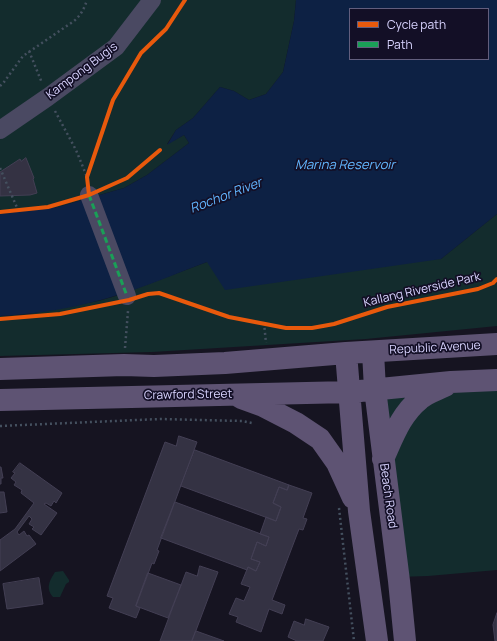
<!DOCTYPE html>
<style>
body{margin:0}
#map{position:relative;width:497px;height:641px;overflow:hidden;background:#161421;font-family:Manrope,sans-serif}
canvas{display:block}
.legend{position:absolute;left:349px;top:8px;width:140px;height:52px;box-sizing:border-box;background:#130f26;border:1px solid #625e7d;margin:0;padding:5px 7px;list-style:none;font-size:12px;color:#d9d4ff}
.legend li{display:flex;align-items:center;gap:8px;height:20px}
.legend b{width:20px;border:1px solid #625e7d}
</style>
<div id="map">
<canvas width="497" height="641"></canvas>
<ul class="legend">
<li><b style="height:5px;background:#e8590c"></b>Cycle path</li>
<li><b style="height:5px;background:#1a9f57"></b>Path</li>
</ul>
</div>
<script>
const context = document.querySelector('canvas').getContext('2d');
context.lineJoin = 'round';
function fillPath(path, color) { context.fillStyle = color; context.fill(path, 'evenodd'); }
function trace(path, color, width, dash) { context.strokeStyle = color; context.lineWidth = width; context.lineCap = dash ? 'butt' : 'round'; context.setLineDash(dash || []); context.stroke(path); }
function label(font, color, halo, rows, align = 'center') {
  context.font = font + ' Manrope,sans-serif'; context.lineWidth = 3.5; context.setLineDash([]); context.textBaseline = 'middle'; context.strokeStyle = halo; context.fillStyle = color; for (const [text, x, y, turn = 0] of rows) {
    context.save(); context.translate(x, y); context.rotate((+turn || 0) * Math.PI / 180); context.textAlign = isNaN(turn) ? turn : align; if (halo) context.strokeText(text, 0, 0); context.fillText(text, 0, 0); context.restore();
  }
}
fillPath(new Path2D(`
 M0 0H296L294 21 283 72 266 94 249 100 234 91 220 87 193 118 176 130 167 144 184 135 189 143 147 175 124 188 58 207 0 214Z
 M497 214V326L366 339 152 352 0 356V316L29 314 98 301 119 295 207 262 441 259Z
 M497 386V570L428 576 398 577 375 389Z
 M63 571 69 580V582L66 584 60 597H53C45 588 50 580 55 572Z`), '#132c2d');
fillPath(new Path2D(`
 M296 0H497V214L441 259 225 290 207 262C177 273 148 286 118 295 80 307 40 314 0 316V214L58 207 124 188 147 175 189 143 184 135 167 145 176 130 193 118 220 87 234 91 249 100 266 94 283 72 294 21ZM350 9H488V59H350Z`), '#0d2144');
const building = new Path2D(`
 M26 158 34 178 33 179 37 193 30 195 0 196V172L20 159 21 161Z
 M179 436 197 442 157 550 159 551 154 564 152 563 136 606 140 608 136 618 109 608 113 598 107 596 165 442 176 446Z
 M195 450 289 485 287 490 279 487 273 503 281 507 276 521 181 486Z
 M20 463 62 493 56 503 54 501 51 506 46 503 44 504 57 513 41 535 32 529 34 527 29 524 32 519 29 516 17 532 19 535 24 531 27 536 29 535 36 544 0 571V540L15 529 34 503 21 493 22 490 14 485 16 482 11 478 15 473 13 472Z
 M0 467H1L3 478H1V484H0Z
 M289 485 312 493 303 518 307 519 303 530 299 529 272 600 285 605 282 614 269 609 261 632 236 622 238 617 229 614 236 598 244 601 250 587 241 584 248 567 256 571 260 562 251 559 257 542 266 546 269 537 260 534 266 517 276 521 281 507 273 503 279 487 287 490Z
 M0 492H4L7 512 0 513Z
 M175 502 269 537 266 546 257 542 251 559 260 562 256 571 248 567 247 570 161 538Z
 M200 566 218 572 192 641H160L186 572 197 576Z
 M148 573 181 585 168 618 136 606Z
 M39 578 43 604 7 609 3 584Z
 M497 613V641H495L493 625Z
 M306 619 329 627 323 641H297L288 637 294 621 304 625Z
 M196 631 224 641H192Z`);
fillPath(building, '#343243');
trace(building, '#433f54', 1);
trace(new Path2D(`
 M29 51 42 83
 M0 86 4 82 23 56 74 21C81 15 84 9 87 0
 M55 111 76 150 87 177
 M0 168 18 210
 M264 323 266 343
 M125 348 128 311
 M0 426 160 419 242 421 252 423
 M339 508 354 641`), '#44505f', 2.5, [2, 3]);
trace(new Path2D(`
 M0 130 48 97 116 47 152 0
 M89 195 127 296`), '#4a4962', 18);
trace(new Path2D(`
 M373 352 375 389 399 581 405 641
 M346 353 359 511 377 641
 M0 369 124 365 154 366 225 363 346 353 497 344
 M241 398 263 406 296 423 320 439 337 463 353 498
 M0 400 350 392 451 382 497 380
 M383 459C393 437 401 414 420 399 427 393 437 390 445 386`), '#5e5373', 22);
trace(new Path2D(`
 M89 195 127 296`), '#1a9f57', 3, [6, 3]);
trace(new Path2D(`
 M89 195 87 177 113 100 141 53 166 29 185 0
 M0 212 48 207 89 195 127 178 160 150
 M0 319 60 314 129 300 148 294 159 293 229 317 286 328H312L334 324 387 307 478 289 493 283 497 279`), '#e8590c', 4);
label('12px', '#d9d4ff', '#130f26', [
 ["Kampong Bugis",82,71,-37],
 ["Kallang Riverside Park",422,290,-13],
 ["Republic Avenue",435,348,-3],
 ["Crawford Street",188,395,-1],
 ["Beach Road",388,496,82]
]);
label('italic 13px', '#62b6ff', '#130f26', [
 ["Marina Reservoir",345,165],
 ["Rochor River",226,196,-21]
]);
</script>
